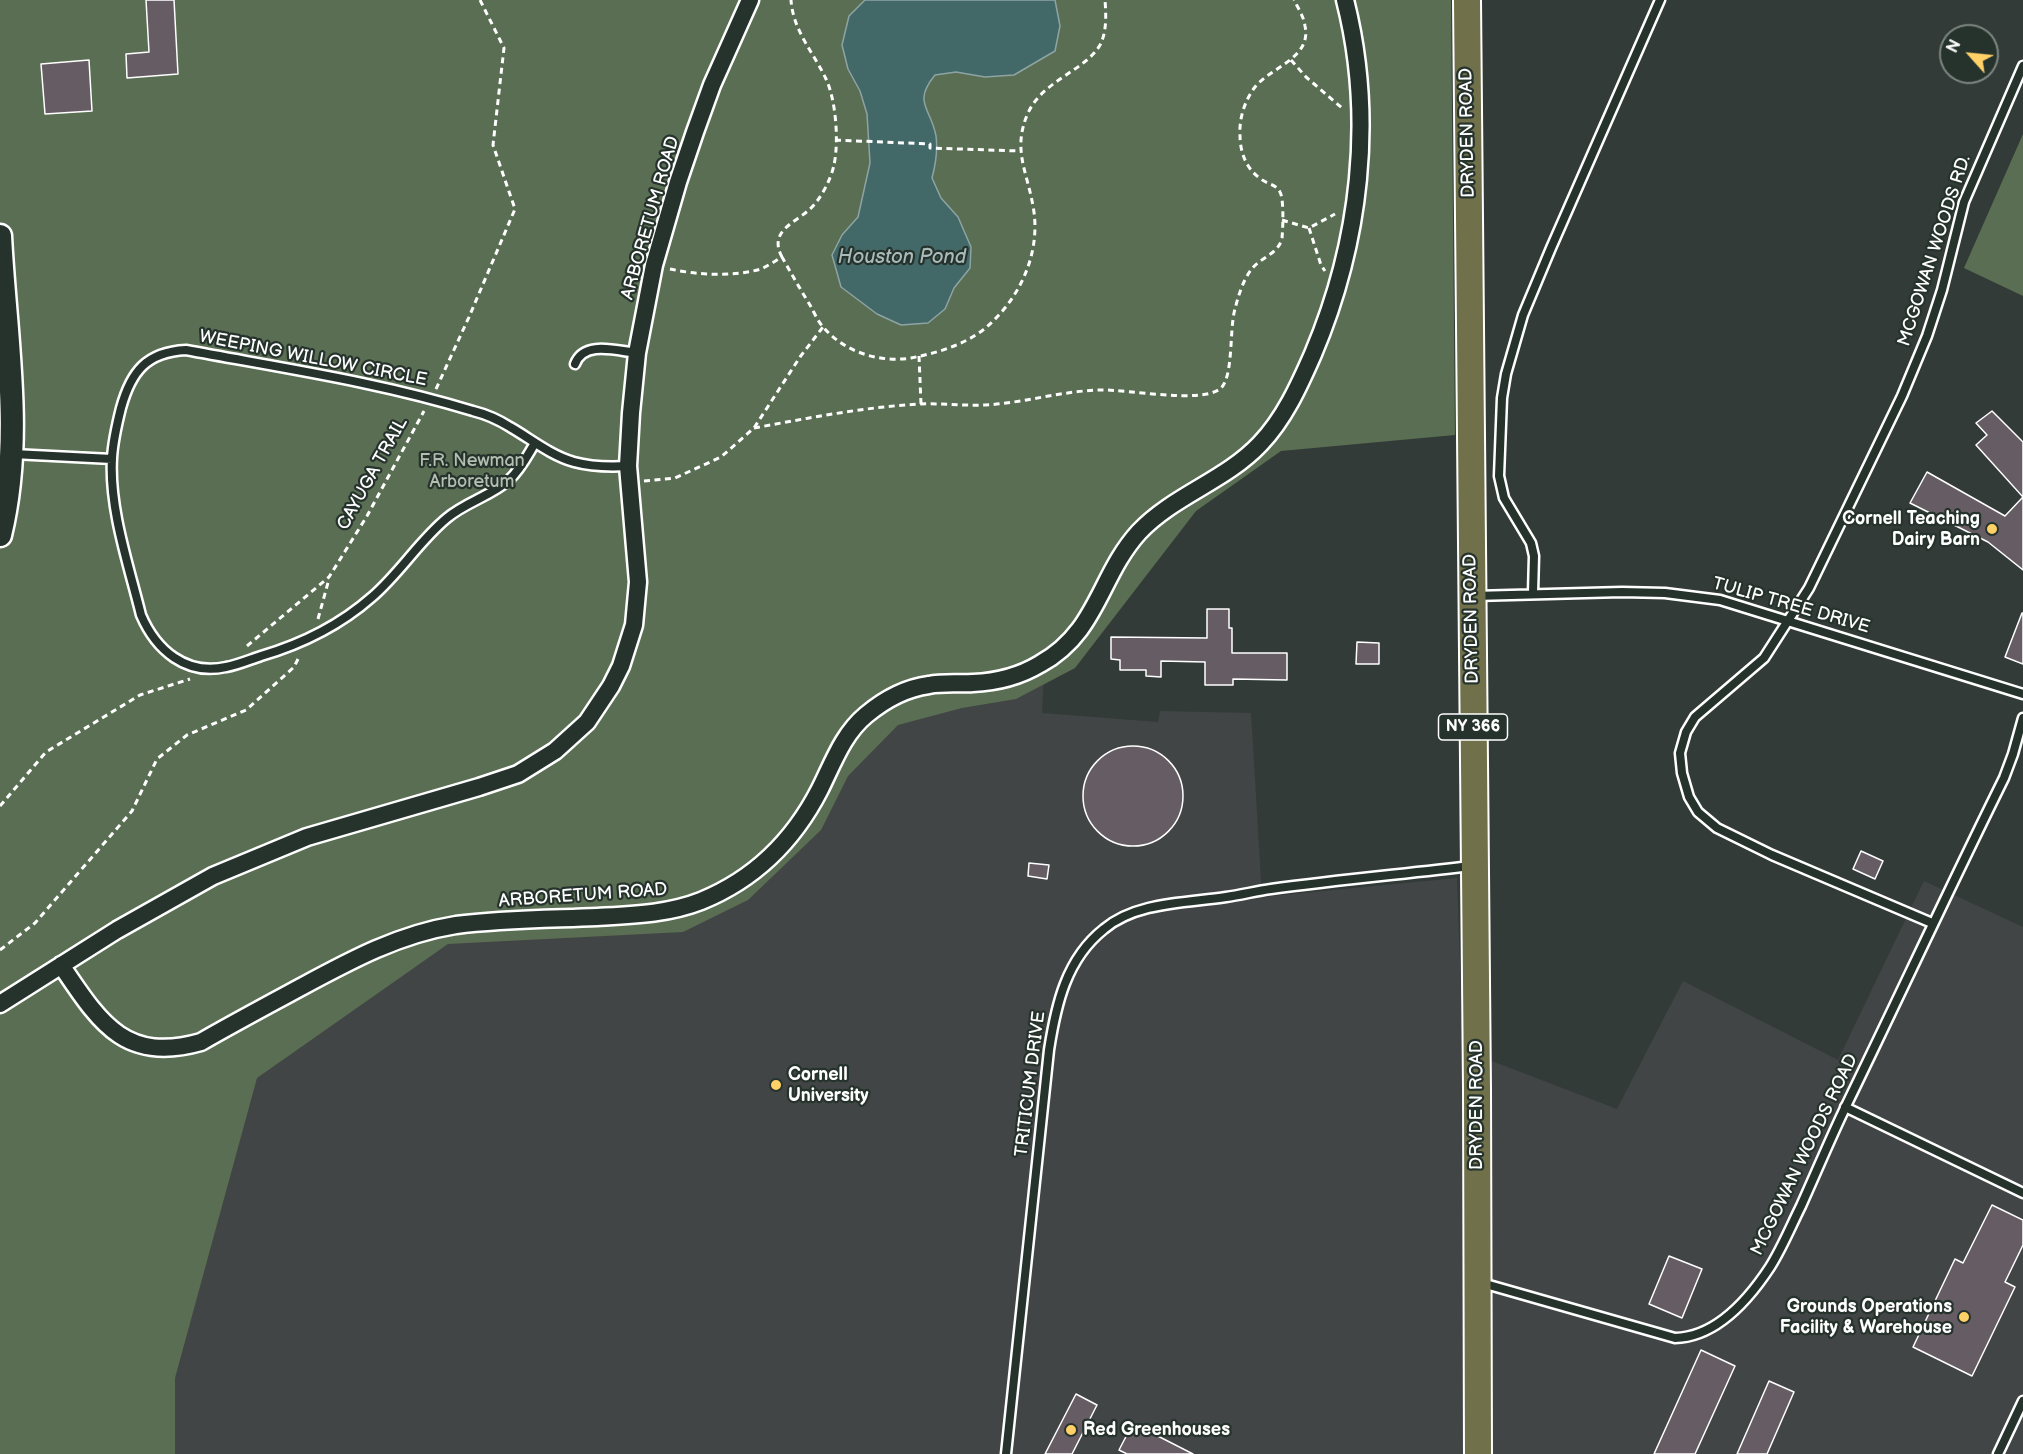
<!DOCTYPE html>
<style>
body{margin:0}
#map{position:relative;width:2023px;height:1454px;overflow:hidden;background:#333b38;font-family:"Balsamiq Sans",sans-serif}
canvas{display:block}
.north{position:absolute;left:1939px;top:24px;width:60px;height:60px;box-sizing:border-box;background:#26332d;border:2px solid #7d8581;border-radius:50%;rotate:297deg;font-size:16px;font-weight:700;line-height:24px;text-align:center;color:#fff}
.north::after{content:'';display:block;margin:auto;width:21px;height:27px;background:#ffd166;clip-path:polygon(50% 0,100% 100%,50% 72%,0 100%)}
</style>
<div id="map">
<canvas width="2023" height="1454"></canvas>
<div class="north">N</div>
</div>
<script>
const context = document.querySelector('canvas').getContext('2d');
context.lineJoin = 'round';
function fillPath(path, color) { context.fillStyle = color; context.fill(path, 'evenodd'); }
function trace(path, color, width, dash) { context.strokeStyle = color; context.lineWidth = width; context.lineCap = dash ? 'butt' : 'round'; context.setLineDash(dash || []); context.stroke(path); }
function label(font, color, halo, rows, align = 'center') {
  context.font = font + ' "Balsamiq Sans",sans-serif'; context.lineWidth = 4.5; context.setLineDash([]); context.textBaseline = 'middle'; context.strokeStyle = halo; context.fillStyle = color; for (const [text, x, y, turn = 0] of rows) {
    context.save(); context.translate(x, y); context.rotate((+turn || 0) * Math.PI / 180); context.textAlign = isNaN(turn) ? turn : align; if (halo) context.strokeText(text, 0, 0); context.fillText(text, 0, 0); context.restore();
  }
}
fillPath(new Path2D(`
 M1044 671 1042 713 1158 722 1160 711 1251 713 1262 897 1457 878 1463 1050 1617 1109 1683 981 1838 1060 1924 881 2023 927V1454H0V1012L883 709Z`), '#424545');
fillPath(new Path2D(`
 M0 0H1451L1455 435 1281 451 1196 511 1075 668 1016 699 962 708 898 725 848 776 821 830 748 900 683 932 448 944 257 1078 175 1378V1454H0Z
 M2023 134V296L1964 268Z`), '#596e52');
const water = new Path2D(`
 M865 0H1055L1060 26 1055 51 1014 75 985 77 956 72 935 75C912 103 931 108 936 136 938 151 936 163 932 178L941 198 958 217 971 247 970 268 954 288 945 309 928 323 901 325 877 314 841 287 832 255 842 235 858 217 870 163 867 114 860 91 848 69 842 45 849 16Z`);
fillPath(water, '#436868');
trace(water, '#8ea4a4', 1.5);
const building = new Path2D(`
 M146 0H174L178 74 127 78 126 54 149 52Z
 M89 60 92 111 45 114 41 64Z
 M1992 411 2023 442V497L1976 445 1987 435 1976 423Z
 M1927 472 2005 516 2023 497V570L1988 542 1910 503Z
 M1207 609H1229V628H1232V653H1287V680L1233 679V685H1205V662L1161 661V677L1146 676V670H1120V660L1111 659V637L1207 638Z
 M2022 613H2023V664L2005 657Z
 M1357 642 1379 643V664H1356Z
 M1083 796a50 50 0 1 1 100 0a50 50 0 1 1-100 0Z
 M1861 851 1883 861 1875 879 1853 869Z
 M1029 863 1049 865 1047 879 1028 876Z
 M1992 1205 2023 1220V1245L2005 1282 2015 1287 1972 1376 1913 1347 1955 1259 1963 1263Z
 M1669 1256 1702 1269 1682 1318 1649 1304Z
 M1701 1350 1735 1366 1695 1454H1654Z
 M1769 1381 1794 1392 1767 1454H1737Z
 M1076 1394 1097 1405 1072 1454H1045Z
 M1132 1425 1147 1433 1148 1431 1193 1454H1127L1119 1450Z`);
fillPath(building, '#665d64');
trace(building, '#fff', 1.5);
const lane = new Path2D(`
 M575 364C584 340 617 351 637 353
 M535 443C527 456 521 469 509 480 491 496 466 502 447 518 419 541 400 573 372 597 339 626 302 644 261 656 249 660 238 665 226 667 186 676 156 650 141 615 129 566 109 509 112 458 113 441 117 424 121 408 131 372 146 352 186 350 282 368 379 382 473 411 485 414 499 420 510 427 531 439 550 455 574 462 592 467 610 467 628 466
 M13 454 112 459
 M1533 593 1534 556 1531 543 1504 498 1499 476 1502 398 1506 374 1523 315 1551 248 1660 0
 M1474 596 1622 592 1665 593 1720 600 2023 694
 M1932 923 1772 855 1717 828 1698 812 1689 797 1682 773 1680 753 1686 732 1695 717 1764 658 1809 588 1902 396 1927 336 1942 290 1964 202 2023 66
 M1845 1107 2023 1193
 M1482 1283 1675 1338C1716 1337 1749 1299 1770 1267 1782 1248 1791 1226 1801 1206 1816 1173 1830 1139 1846 1106 1899 997 1950 887 2004 778L2013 754 2023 718
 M1006 1454 1049 1050C1056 1005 1066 959 1104 929 1136 902 1186 903 1226 897 1241 895 1256 891 1271 889 1337 880 1404 874 1471 866
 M1998 1454 2023 1401`);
const street = new Path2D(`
 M61 965C99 1021 124 1064 201 1042 234 1023 268 1005 301 987 351 960 399 934 456 925 502 919 550 919 597 917 632 915 668 914 701 901 755 879 794 840 820 789 833 763 843 734 866 715 884 700 906 688 929 685 943 682 959 684 973 683 997 682 1020 676 1040 664 1098 632 1099 576 1139 532 1174 495 1225 481 1260 444 1284 419 1299 386 1313 354 1360 243 1375 118 1345 0
 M0 1004 117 930 213 876 307 837 479 787 518 774 555 751 587 722 611 686 621 666 634 625 638 582 628 466 631 413 637 353 654 265 678 182 695 132 712 85 750 0`);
const secondary = new Path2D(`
 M0 236C5 336 24 436 0 535`);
const primary = new Path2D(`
 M1467 0 1477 1088 1478 1454`);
trace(lane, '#fff', 13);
trace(street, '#fff', 21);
trace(secondary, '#fff', 27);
trace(primary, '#fff', 30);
trace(new Path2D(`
 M1291 60 1306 77 1342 108
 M835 140 930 144V148L1020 151
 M1282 220 1309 228 1335 214
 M1309 228 1321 265 1325 271
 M782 257C768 231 795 223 810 209 821 199 831 179 834 165 839 142 836 100 826 79 814 53 793 31 791 0
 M670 269C698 275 733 277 761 269 768 266 775 261 782 257 791 273 800 289 810 305 814 312 818 322 824 328 845 352 879 363 911 358 936 353 962 346 983 330 1019 301 1042 253 1033 206 1027 171 1012 149 1028 113 1043 80 1085 71 1100 45 1107 32 1106 14 1105 0
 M919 356 921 404
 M436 389 469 317 515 209 493 145 504 48 480 0
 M754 428C809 418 864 407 920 404 941 403 963 406 985 405 1024 403 1061 391 1100 390 1128 389 1199 404 1220 389 1234 378 1229 329 1235 309 1238 297 1243 280 1251 270 1259 258 1279 254 1282 238 1283 228 1284 199 1280 192 1276 184 1267 184 1261 179 1246 169 1240 152 1240 135 1239 118 1245 100 1255 87 1271 67 1312 58 1305 26 1304 17 1298 8 1294 0
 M644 481 675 478 721 457 754 428 800 357 823 327
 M318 619 329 579
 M247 646 329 577 367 516 424 411
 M0 806 46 752 140 695 190 679
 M0 950 35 923 132 811 157 759 187 735 246 710 294 667 299 657`), '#fff', 3, [6, 4.5]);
trace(lane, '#26332d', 8);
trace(street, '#26332d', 16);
trace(secondary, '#26332d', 22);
trace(primary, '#70704a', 26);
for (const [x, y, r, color] of [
 [1992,529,6,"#ffd166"],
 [776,1085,6,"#ffd166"],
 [1964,1317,6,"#ffd166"],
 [1071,1430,6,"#ffd166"]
]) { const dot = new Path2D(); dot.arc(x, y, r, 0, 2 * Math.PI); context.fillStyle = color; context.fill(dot); trace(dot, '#26332d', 2); }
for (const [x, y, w] of [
 [1473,727,69]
]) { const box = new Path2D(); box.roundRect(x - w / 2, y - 13, w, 26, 4.5); context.fillStyle = '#26332d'; context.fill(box); trace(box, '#fff', 1.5); }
label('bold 16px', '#fff', null, [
 ["NY 366",1473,727]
]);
label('18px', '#fff', '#26332d', [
 ["DRYDEN ROAD",1468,133,-91],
 ["ARBORETUM ROAD",651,218,-74],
 ["MCGOWAN WOODS RD.",1935,251,-72],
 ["WEEPING WILLOW CIRCLE",313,359,11],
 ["CAYUGA TRAIL",373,474,-61],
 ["TULIP TREE DRIVE",1791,606,16],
 ["DRYDEN ROAD",1472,619,-91],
 ["ARBORETUM ROAD",583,896,-4],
 ["TRITICUM DRIVE",1031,1084,-83],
 ["DRYDEN ROAD",1477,1105,-90],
 ["MCGOWAN WOODS ROAD",1805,1155,-64]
]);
label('18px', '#b4beb1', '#26332d', [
 ["F.R. Newman",472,461],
 ["Arboretum",472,482]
]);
label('bold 18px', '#fff', '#26332d', [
 ["Cornell Teaching",1980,519],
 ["Dairy Barn",1980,540],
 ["Cornell",788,1075,"left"],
 ["University",788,1096,"left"],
 ["Grounds Operations",1952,1307],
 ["Facility & Warehouse",1952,1328],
 ["Red Greenhouses",1083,1430,"left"]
], 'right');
label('italic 20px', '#abb', '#26332d', [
 ["Houston Pond",902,258]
]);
</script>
